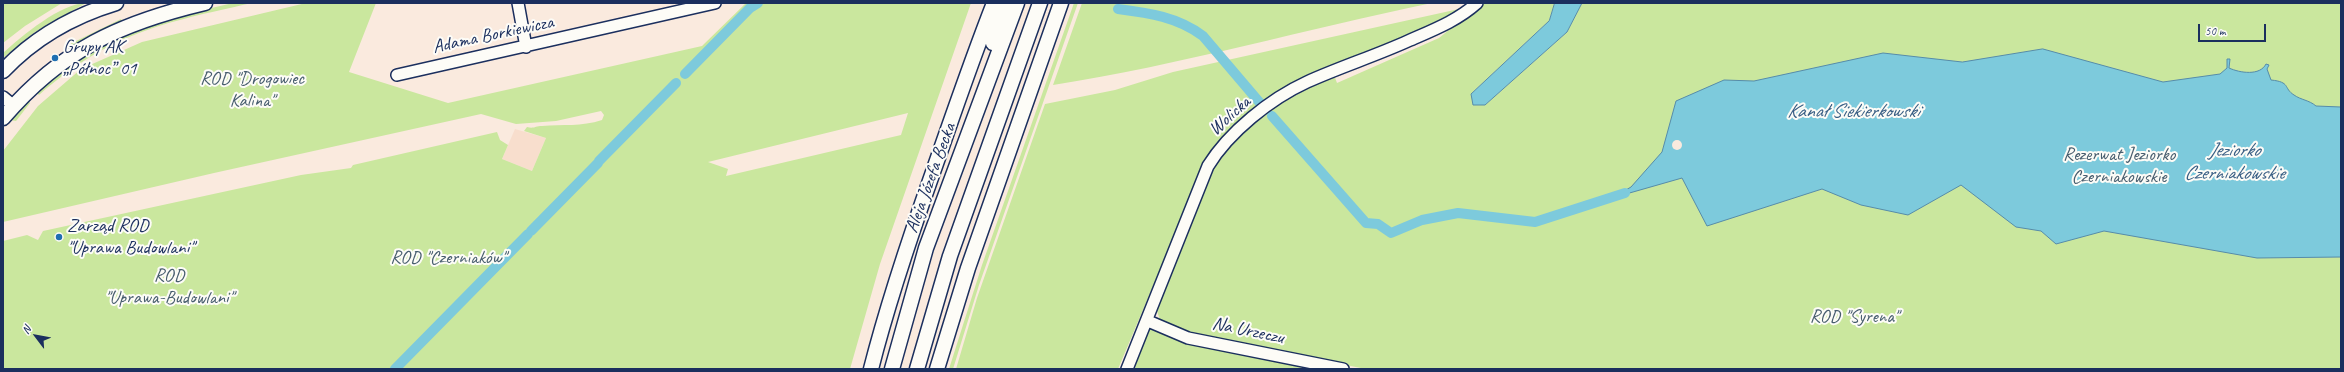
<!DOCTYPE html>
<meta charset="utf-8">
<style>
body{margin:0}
#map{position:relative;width:2344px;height:372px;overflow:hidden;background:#faeade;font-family:Caveat,sans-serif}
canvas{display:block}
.frame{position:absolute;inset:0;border:4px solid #1b2f5e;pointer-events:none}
.north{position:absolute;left:16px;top:316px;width:40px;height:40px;-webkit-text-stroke:3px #fdfcf7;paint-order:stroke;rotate:302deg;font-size:11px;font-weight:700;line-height:16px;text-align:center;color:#1b2f5e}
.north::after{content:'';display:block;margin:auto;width:14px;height:18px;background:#1b2f5e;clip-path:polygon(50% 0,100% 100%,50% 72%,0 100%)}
.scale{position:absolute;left:2198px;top:24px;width:68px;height:18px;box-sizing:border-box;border:2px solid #1b2f5e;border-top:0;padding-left:5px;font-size:12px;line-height:14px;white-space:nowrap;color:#1b2f5e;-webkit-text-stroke:3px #fdfcf7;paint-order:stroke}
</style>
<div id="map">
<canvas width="2344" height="372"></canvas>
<div class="frame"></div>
<div class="north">N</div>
<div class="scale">50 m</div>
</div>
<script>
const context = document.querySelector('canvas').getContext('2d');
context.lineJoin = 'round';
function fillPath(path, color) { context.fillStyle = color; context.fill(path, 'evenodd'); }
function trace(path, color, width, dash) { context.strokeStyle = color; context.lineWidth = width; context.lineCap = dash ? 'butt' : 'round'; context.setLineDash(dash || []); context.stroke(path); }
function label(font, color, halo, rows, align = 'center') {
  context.font = font + ' Caveat,sans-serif'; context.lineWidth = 4; context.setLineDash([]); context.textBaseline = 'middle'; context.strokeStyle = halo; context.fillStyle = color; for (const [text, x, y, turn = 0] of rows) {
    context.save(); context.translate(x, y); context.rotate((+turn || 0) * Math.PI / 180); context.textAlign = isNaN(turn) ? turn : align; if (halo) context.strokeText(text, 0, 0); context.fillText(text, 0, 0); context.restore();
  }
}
fillPath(new Path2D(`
 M515 129 546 138 532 171 502 159Z`), '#f8decd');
fillPath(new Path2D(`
 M3 3H62L25 26 3 43Z
 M86 3 35 32 3 58V53C22 36 61 3 86 3Z
 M233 3H252C162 23 110 33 39 95L36 92C59 72 85 51 113 38 152 22 193 12 233 3Z
 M306 3H376L349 72 448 103 702 46 746 3H971L880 264 850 369H3V241L27 235 38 240 43 231 301 175 351 168 353 165 497 132 500 140 508 145 502 159 532 171 546 138 524 131 527 127C534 129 535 126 542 126 563 124 581 127 602 120L604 115 601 111 556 121 516 124 481 114 214 173 3 222V151L38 106 81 69 142 42ZM908 113 901 135 726 176 728 169 708 162Z
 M1074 3H1078L979 285 953 369H949L982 265Z
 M1082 3H1432C1306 29 1181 65 1053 85Z
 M1482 3H1555L1549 21 1471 94 1485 105 1567 32 1582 3H2341V369H1366L1203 337 1178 330 1160 320 1157 311 1209 170 1216 157 1272 107 1334 75 1337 83 1439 38Z
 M1468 7 1455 15 1266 103 1202 170 1118 369H956L977 298 1045 104 1115 90 1173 72Z
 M121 19 122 21 72 48 70 44Z
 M28 99 30 103 16 121 10 120Z
 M1149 325 1326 369H1132Z`), '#cae79e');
const water = new Path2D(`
 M1555 3H1582L1567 32 1485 105H1473L1471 94 1549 21Z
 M2043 49 2163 82 2220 74 2227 68V59H2230L2229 68C2240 73 2260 76 2266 64L2269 65 2267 69 2271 80C2291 82 2283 88 2294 95 2301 100 2309 100 2316 106L2341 107V257L2257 258 2104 231 2056 244 2041 231 2016 227 1961 185 1908 215 1861 205 1822 189 1707 226 1682 178 1612 198 1631 187 1662 152 1676 101 1724 80 1754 81 1883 53 1962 62Z`);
fillPath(water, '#7dcadc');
trace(water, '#568caa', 1);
fillPath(new Path2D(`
 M1672 145a5 5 0 1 1 10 0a5 5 0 1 1-10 0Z`), '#faeade');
trace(new Path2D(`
 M1118 9C1149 13 1178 17 1203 36L1260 103
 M685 74 750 8 758 3
 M1272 116 1366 223 1378 224 1391 233 1422 220 1458 213 1535 222 1625 193
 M599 161 676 83
 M531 231 598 163
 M395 369 528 234`), '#7dcadc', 10);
const minor = new Path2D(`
 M518 3 526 47
 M397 75 715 3
 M3 97 14 106
 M1148 321 1188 338 1343 369
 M1127 369 1208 166C1229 132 1270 99 1307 82 1340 67 1375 56 1408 41 1433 30 1457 21 1477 3`);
const major = new Path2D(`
 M993 43 1004 3
 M3 71C34 38 73 16 116 3
 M3 118C61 50 120 23 205 3
 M871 369C888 302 910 237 933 172 953 115 972 59 994 3
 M892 369 926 248 1017 3
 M917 369 950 256 1040 3
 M937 369 968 268 1061 3`);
trace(minor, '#1b2f5e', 14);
trace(major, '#1b2f5e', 17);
trace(minor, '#fdfcf7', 11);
trace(major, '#fdfcf7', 14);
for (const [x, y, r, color] of [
 [55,58,4,"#1f6fb2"],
 [59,237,4,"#1f6fb2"]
]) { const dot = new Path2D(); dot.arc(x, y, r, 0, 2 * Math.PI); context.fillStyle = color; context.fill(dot); trace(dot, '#fdfcf7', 1.5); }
label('19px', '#1b2f5e', '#fdfcf7', [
 ["Adama Borkiewicza",493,35,-12],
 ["Wolicka",1230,116,-42],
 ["Aleja Józefa Becka",931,178,-70],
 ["Na Urzeczu",1248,331,12]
]);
label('19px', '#1b2f5e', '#fdfcf7', [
 ["Grupy AK",63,47],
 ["„Północ” 01",63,69],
 ["Zarząd ROD",67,226],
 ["\"Uprawa Budowlani\"",67,248]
], 'left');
label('19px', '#475d6e', '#fdfcf7', [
 ["ROD \"Drogowiec",252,79],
 ["Kalina\"",252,101],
 ["Rezerwat Jeziorko",2119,155],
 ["Czerniakowskie",2119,177],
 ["ROD \"Czerniaków\"",448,258],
 ["ROD",169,276],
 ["\"Uprawa-Budowlani\"",169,298],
 ["ROD \"Syrena\"",1854,317]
]);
label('italic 20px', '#385e84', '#fdfcf7', [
 ["Kanał Siekierkowski",1853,112],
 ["Jeziorko",2234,151],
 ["Czerniakowskie",2234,174]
]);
</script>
